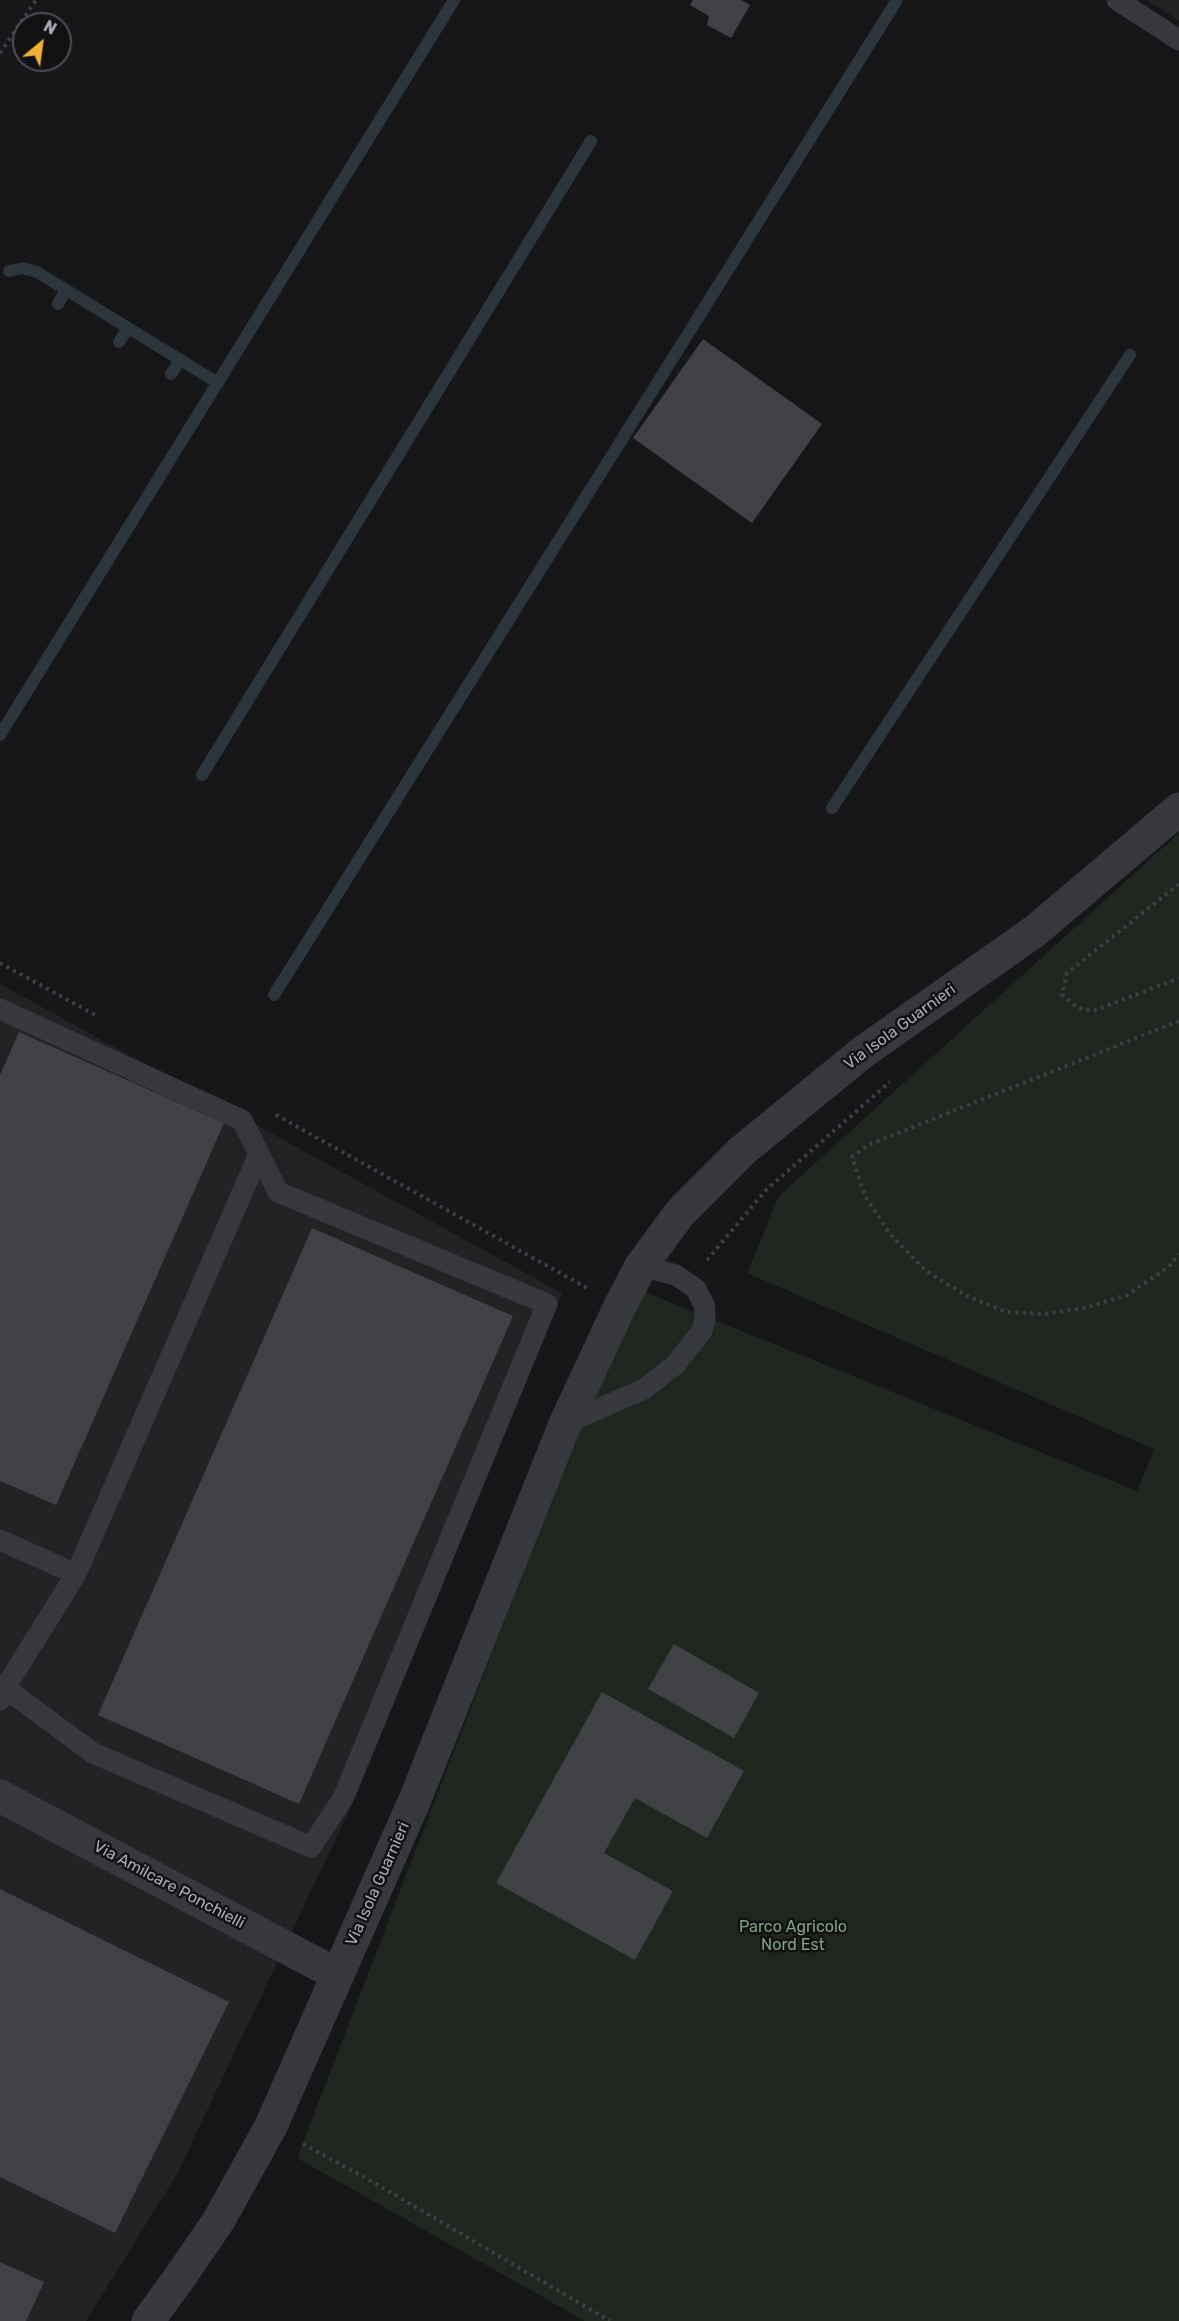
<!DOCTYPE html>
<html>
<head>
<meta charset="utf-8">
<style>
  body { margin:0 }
  #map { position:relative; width:1179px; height:2321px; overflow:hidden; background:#161618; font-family:Rubik,sans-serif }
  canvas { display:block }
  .north { position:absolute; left:12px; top:12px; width:60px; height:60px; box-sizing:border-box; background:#111113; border:2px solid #4d4f55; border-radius:50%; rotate:29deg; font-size:16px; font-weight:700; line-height:24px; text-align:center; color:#a8adb8 }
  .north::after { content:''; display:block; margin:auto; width:21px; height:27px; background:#f2b134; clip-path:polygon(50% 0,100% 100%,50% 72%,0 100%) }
</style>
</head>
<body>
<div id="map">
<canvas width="1179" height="2321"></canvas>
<div class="north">N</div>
</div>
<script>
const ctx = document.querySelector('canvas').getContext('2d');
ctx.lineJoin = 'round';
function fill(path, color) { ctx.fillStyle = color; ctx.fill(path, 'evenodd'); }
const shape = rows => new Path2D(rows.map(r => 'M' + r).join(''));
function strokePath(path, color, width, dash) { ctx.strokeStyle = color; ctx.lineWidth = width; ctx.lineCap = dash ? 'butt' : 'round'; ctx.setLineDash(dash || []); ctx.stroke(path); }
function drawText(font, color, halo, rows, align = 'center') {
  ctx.font = font + ' Rubik,sans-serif'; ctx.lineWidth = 5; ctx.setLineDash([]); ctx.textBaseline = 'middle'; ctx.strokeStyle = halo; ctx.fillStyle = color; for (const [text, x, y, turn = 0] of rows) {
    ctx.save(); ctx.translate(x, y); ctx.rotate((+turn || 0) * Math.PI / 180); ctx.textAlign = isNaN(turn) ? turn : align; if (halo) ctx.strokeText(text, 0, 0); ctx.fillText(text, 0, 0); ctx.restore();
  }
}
const built = shape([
  [1147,0,1179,0,1179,21],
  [0,984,562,1293,357,1794,177,2174,86,2321,0,2321]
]);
const green = shape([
  [1179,833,1179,2321,585,2321,297,2158,633,1287,1137,1491,1154,1449,747,1273,779,1196]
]);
const stream = shape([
  [9,271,23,268,37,272,218,383],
  [58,304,66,290],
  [119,342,128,328],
  [171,374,180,360],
  [0,735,454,0],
  [202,775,591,141],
  [832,808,1130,355],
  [274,995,897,0]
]);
const building = shape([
  [693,0,741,0,750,5,731,38,707,25,709,16,690,5],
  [703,339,822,424,752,523,633,438],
  [19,1032,224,1123,56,1505,0,1481,0,1075],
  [312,1228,513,1316,299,1804,98,1715],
  [674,1644,759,1693,734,1738,648,1689],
  [602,1692,744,1771,707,1838,635,1798,604,1853,673,1891,635,1960,496,1883],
  [0,1889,229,2002,115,2233,0,2177],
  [0,2262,44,2282,26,2321,0,2321]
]);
const path = shape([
  [0,53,36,0],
  [1179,884,1067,973,1062,995,1078,1008,1093,1011,1179,978],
  [0,963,99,1017],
  [1179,1021,868,1145,852,1157,865,1196,890,1234,926,1271,967,1296,1006,1312,1043,1314,1085,1308,1127,1295,1169,1267,1179,1254],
  [276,1115,587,1288],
  [707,1260,766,1190,890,1082],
  [303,2144,373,2182,610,2321]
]);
const service = shape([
  [1117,0,1179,40],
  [0,1009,242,1120,278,1192,547,1304,343,1798,311,1847,93,1753,5,1688],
  [565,1424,644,1389,675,1365,702,1331,705,1319,705,1307,696,1289,676,1275,641,1266],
  [0,1540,76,1574,5,1688,0,1700],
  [76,1574,259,1154]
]);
const minor = shape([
  [0,1796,338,1975],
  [148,2321,180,2277,219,2220,271,2126,414,1802,565,1424,620,1306,641,1266,680,1213,743,1150,863,1052,1035,931,1179,809]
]);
const streetNames = [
  ["Via Isola Guarnieri",900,1027,-36],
  ["Via Isola Guarnieri",378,1884,-66],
  ["Via Amilcare Ponchielli",169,1885,28]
];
const parkNames = [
  ["Parco Agricolo",793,1927],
  ["Nord Est",793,1945]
];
fill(built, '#222225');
fill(green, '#1e261f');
strokePath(stream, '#2c353c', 12);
fill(building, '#404145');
strokePath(path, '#3d3f44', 4, [3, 4.5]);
strokePath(service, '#37383d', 21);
strokePath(minor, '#37383d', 33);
drawText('16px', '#a8adb8', '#111113', streetNames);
drawText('16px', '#7fa381', '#111113', parkNames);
</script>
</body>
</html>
